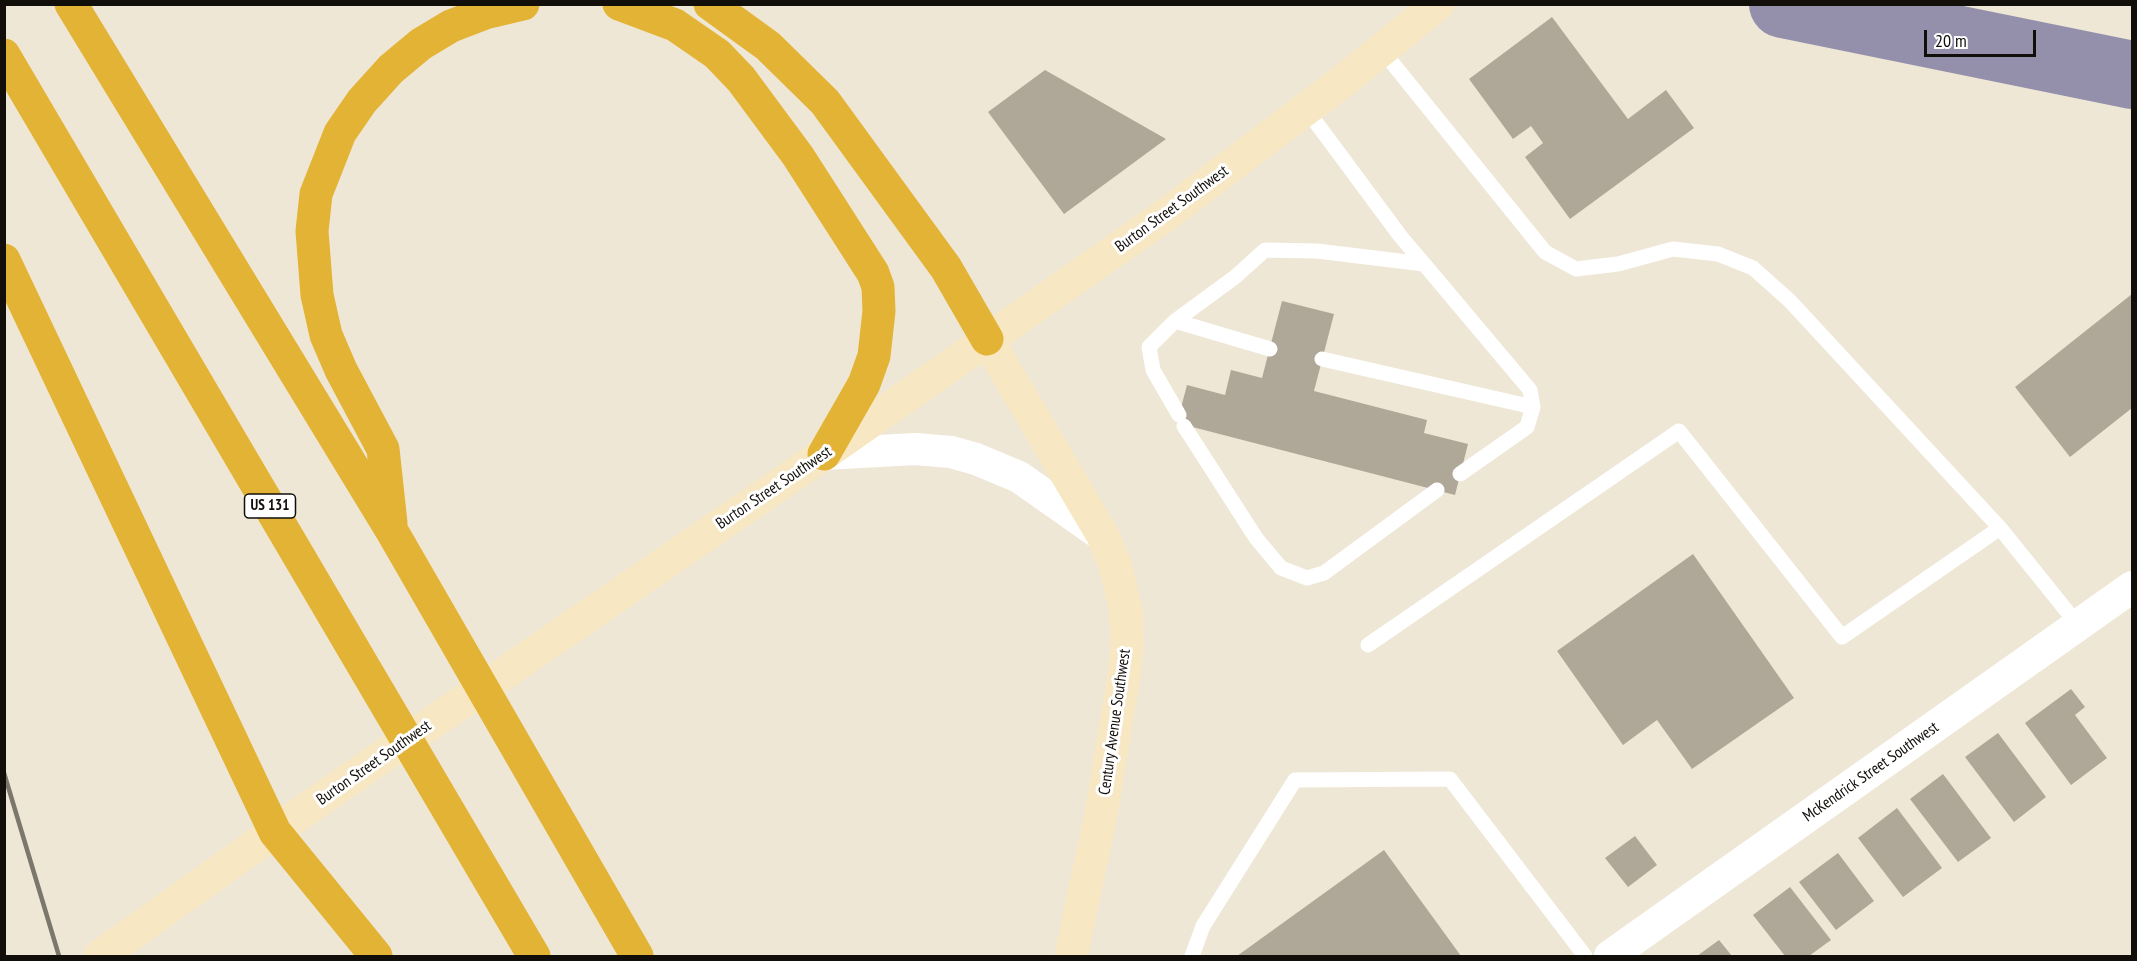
<!DOCTYPE html>
<html>
<head>
<meta charset="utf-8">
<style>
  body { margin:0 }
  #map { position:relative; width:2137px; height:961px; overflow:hidden; background:#efe7d6; font-family:"PT Sans Narrow",sans-serif }
  canvas { display:block }
  .frame { position:absolute; inset:0; border:6px solid #120f0a; pointer-events:none }
  .scale { position:absolute; left:1924px; top:30px; width:112px; height:27px; box-sizing:border-box; border:3px solid #120f0a; border-top:0; padding-left:8px; font-size:18px; line-height:21px; white-space:nowrap; color:#120f0a; -webkit-text-stroke:4px #fff; paint-order:stroke }
</style>
</head>
<body>
<div id="map">
<canvas width="2137" height="961"></canvas>
<div class="frame"></div>
<div class="scale">20 m</div>
</div>
<script>
const ctx = document.querySelector('canvas').getContext('2d');
ctx.lineJoin = 'round';
const shape = rows => new Path2D(rows.map(r => 'M' + r).join(''));
function strokePath(path, color, width, dash) { ctx.strokeStyle = color; ctx.lineWidth = width; ctx.lineCap = dash ? 'butt' : 'round'; ctx.setLineDash(dash || []); ctx.stroke(path); }
function fill(path, color) { ctx.fillStyle = color; ctx.fill(path, 'evenodd'); }
function drawText(font, color, halo, rows, align = 'center') {
  ctx.font = font + ' "PT Sans Narrow",sans-serif'; ctx.lineWidth = 6; ctx.setLineDash([]); ctx.textBaseline = 'middle'; ctx.strokeStyle = halo; ctx.fillStyle = color; for (const [text, x, y, turn = 0] of rows) {
    ctx.save(); ctx.translate(x, y); ctx.rotate((+turn || 0) * Math.PI / 180); ctx.textAlign = isNaN(turn) ? turn : align; if (halo) ctx.strokeText(text, 0, 0); ctx.fillText(text, 0, 0); ctx.restore();
  }
}
const river = shape([
  [1783,4,2132,75]
]);
const building = shape([
  [1552,17,1628,119,1666,90,1694,128,1570,219,1525,157,1543,143,1531,126,1513,139,1469,79],
  [1045,70,1166,139,1064,214,988,112],
  [2132,294,2132,408,2070,457,2015,387],
  [1282,301,1334,314,1314,391,1427,420,1424,433,1468,444,1455,495,1177,423,1187,385,1225,395,1231,370,1262,378],
  [1693,554,1794,698,1692,769,1657,720,1623,745,1557,651],
  [2071,689,2085,707,2075,715,2107,758,2071,785,2025,723],
  [1998,733,2046,797,2014,822,1965,757],
  [1943,774,1991,838,1958,862,1910,799],
  [1897,808,1942,868,1903,897,1858,838],
  [1635,836,1657,865,1628,887,1605,858],
  [1384,850,1461,956,1237,956],
  [1838,853,1874,901,1836,930,1799,882],
  [1790,887,1831,940,1809,956,1785,956,1753,915],
  [1719,940,1732,956,1697,956]
]);
const service = shape([
  [1381,49,1545,252,1576,269,1618,264,1673,249,1718,254,1753,268,1790,301,2000,528],
  [1306,109,1401,237,1424,264],
  [1175,321,1270,349],
  [1322,359,1533,407],
  [1179,415,1153,370,1149,347,1175,321,1235,277,1265,250,1317,251,1424,264,1530,390,1533,407,1527,427,1460,474],
  [1184,426,1256,538,1281,568,1307,578,1324,573,1437,490],
  [1368,645,1679,431,1842,637,2000,528,2078,625],
  [1192,956,1203,926,1295,780,1450,779,1585,956]
]);
const minor = shape([
  [824,454,915,449,951,452,976,459,1019,477,1103,536],
  [1610,956,2132,587]
]);
const secondary = shape([
  [987,339,1103,536,1115,564,1126,611,1127,646,1123,682,1101,814,1071,956],
  [100,956,331,792,824,454,1163,217,1347,78,1438,4]
]);
const motorway = shape([
  [71,4,393,533,637,956],
  [619,4,675,25,717,54,741,79,798,156,873,273,878,287,879,311,874,356,864,384,824,454],
  [710,4,768,46,825,102,946,268,987,339],
  [4,55,534,956],
  [4,260,275,832,376,956],
  [391,523,383,449,341,370,326,335,317,295,312,231,316,194,340,133,362,101,391,69,421,44,451,26,485,13,523,4]
]);
const rail = shape([
  [4,773,59,956]
]);
const shields = [
  [270,506,51]
];
const shieldNames = [
  ["US 131",270,506]
];
const streetNames = [
  ["Burton Street Southwest",1172,209,-36],
  ["Burton Street Southwest",774,488,-34],
  ["Century Avenue Southwest",1115,722,-82],
  ["Burton Street Southwest",374,763,-35],
  ["McKendrick Street Southwest",1871,772,-35]
];
strokePath(river, '#9490ac', 68);
fill(building, '#afa797');
strokePath(service, '#fff', 15);
strokePath(minor, '#fff', 32);
strokePath(secondary, '#f7e8c3', 33);
strokePath(motorway, '#e3b336', 33);
strokePath(rail, '#7c776c', 4.5);
for (const [x, y, w] of shields) { const box = new Path2D(); box.roundRect(x - w / 2, y - 12, w, 24, 4.5); ctx.fillStyle = '#fff'; ctx.fill(box); strokePath(box, '#120f0a', 1.5); }
drawText('bold 15px', '#120f0a', null, shieldNames);
drawText('16px', '#120f0a', '#fff', streetNames);
</script>
</body>
</html>
